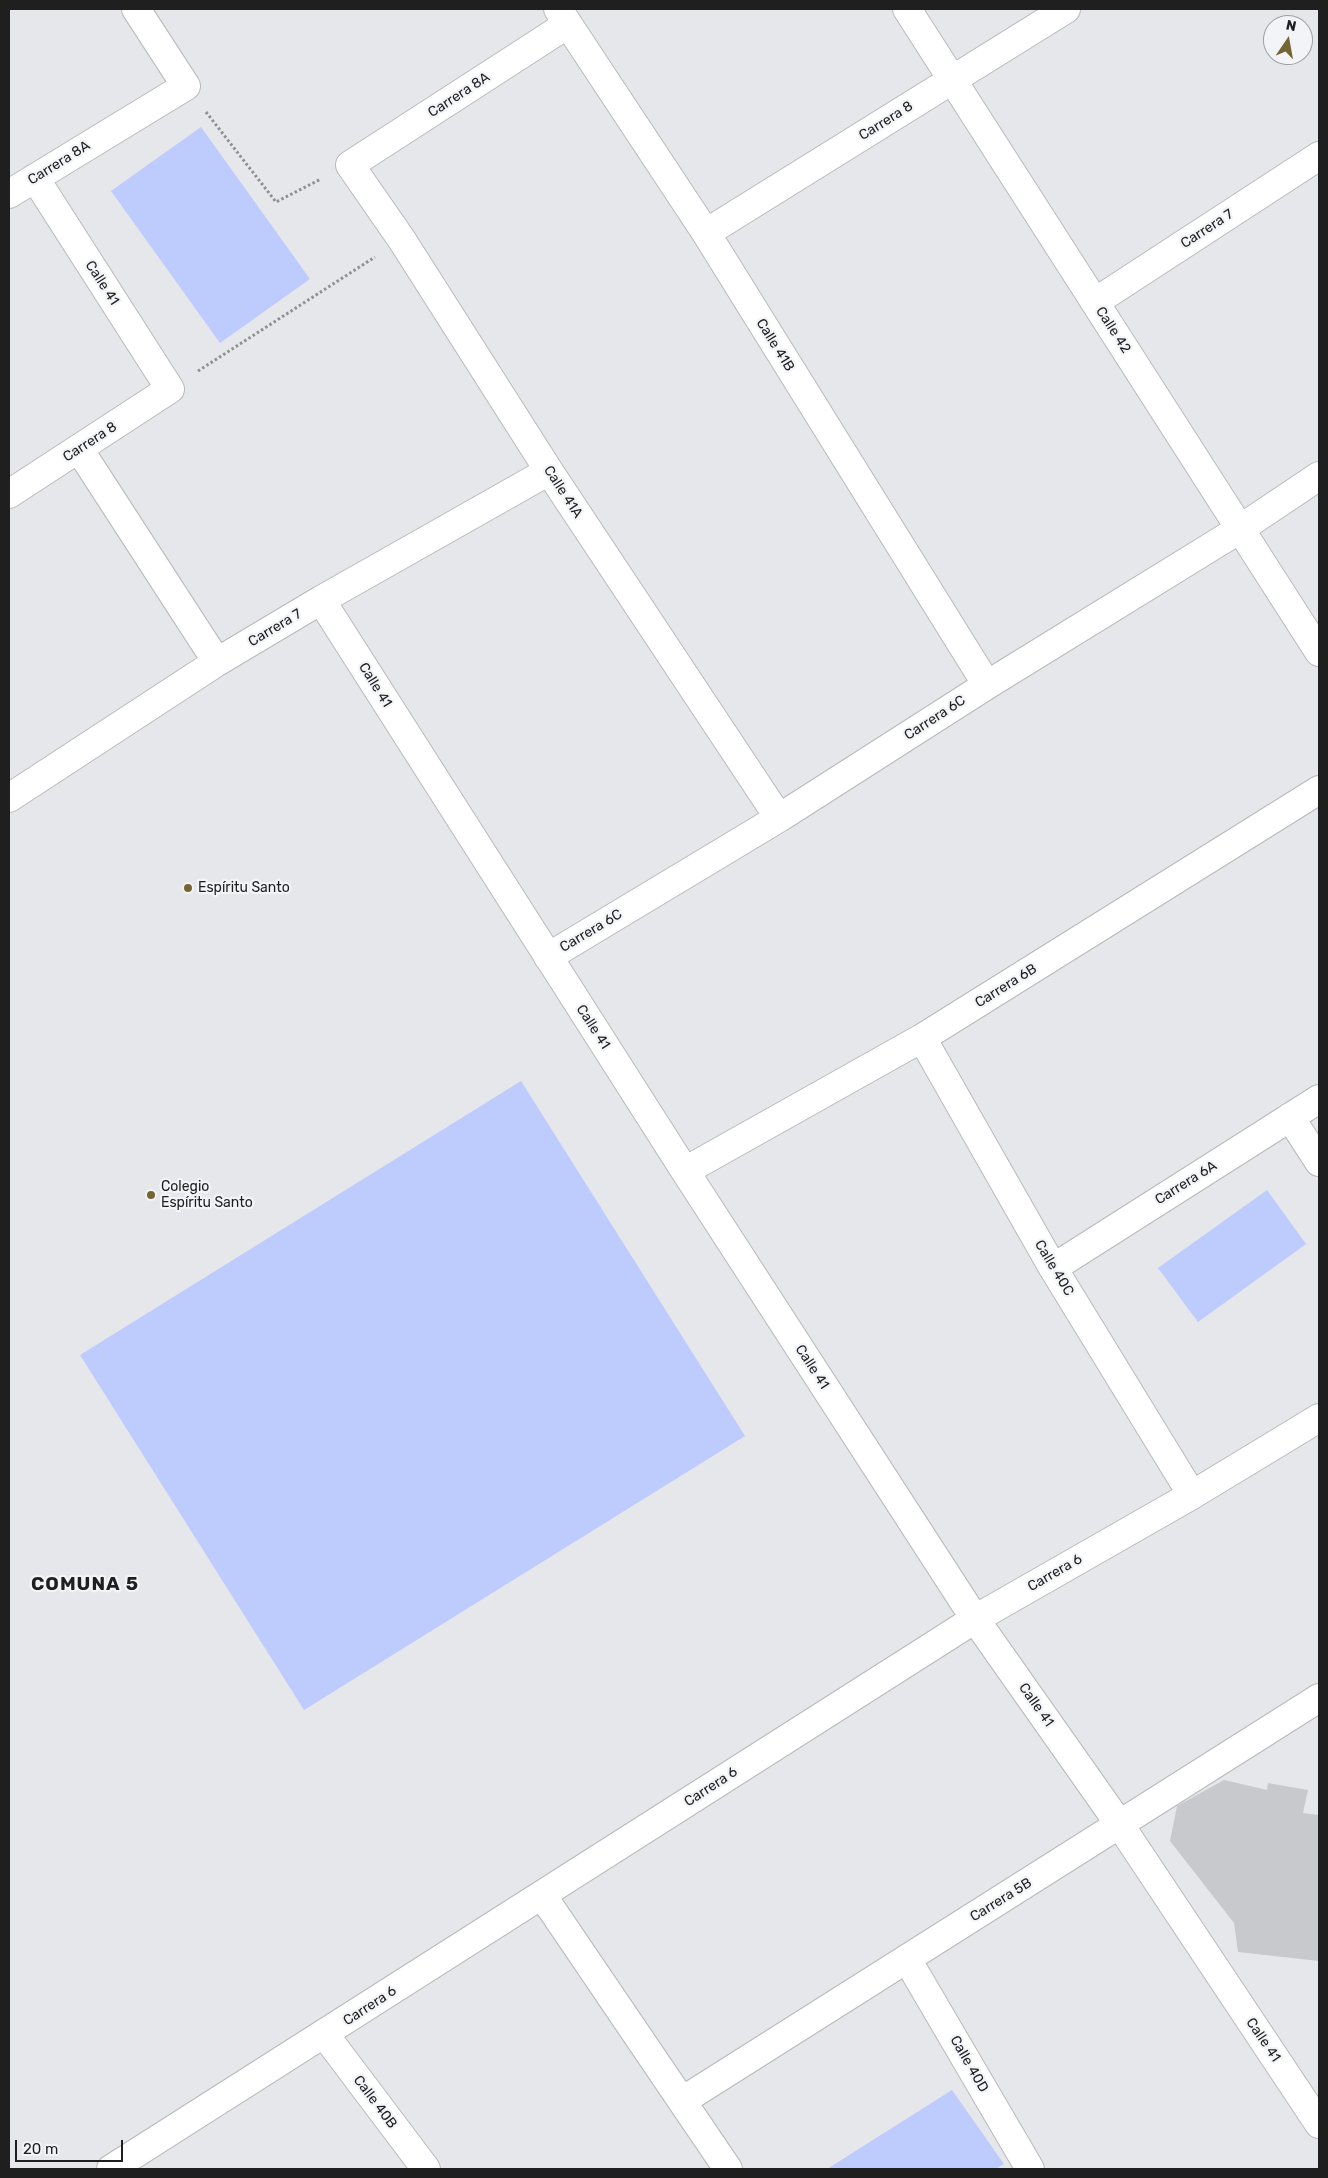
<!DOCTYPE html>
<html>
<head>
<meta charset="utf-8">
<style>
  body { margin:0 }
  #map { position:relative; width:1328px; height:2178px; overflow:hidden; background:#e6e7eb; font-family:Rubik,sans-serif }
  canvas { display:block }
  .frame { position:absolute; inset:0; border:10px solid #1f1f20; pointer-events:none }
  .north { position:absolute; left:1263px; top:15px; width:50px; height:50px; box-sizing:border-box; background:#f3f4f8; border:1px solid #9e9fa2; border-radius:50%; rotate:12deg; font-size:14px; font-weight:700; line-height:20px; text-align:center; color:#1f1f20 }
  .north::after { content:''; display:block; margin:auto; width:18px; height:22px; background:#746533; clip-path:polygon(50% 0,100% 100%,50% 72%,0 100%) }
  .scale { position:absolute; left:15px; top:2140px; width:108px; height:22px; box-sizing:border-box; border:2px solid #1f1f20; border-top:0; padding-left:6px; font-size:15px; line-height:18px; white-space:nowrap; color:#1f1f20; -webkit-text-stroke:4px #f3f4f8; paint-order:stroke }
</style>
</head>
<body>
<div id="map">
<canvas width="1328" height="2178"></canvas>
<div class="frame"></div>
<div class="north">N</div>
<div class="scale">20 m</div>
</div>
<script>
const ctx = document.querySelector('canvas').getContext('2d');
ctx.lineJoin = 'round';
function fill(path, color) { ctx.fillStyle = color; ctx.fill(path, 'evenodd'); }
const shape = rows => new Path2D(rows.map(r => 'M' + r).join(''));
function strokePath(path, color, width, dash) { ctx.strokeStyle = color; ctx.lineWidth = width; ctx.lineCap = dash ? 'butt' : 'round'; ctx.setLineDash(dash || []); ctx.stroke(path); }
function drawText(font, color, halo, rows, align = 'center') {
  ctx.font = font + ' Rubik,sans-serif'; ctx.lineWidth = 4.5; ctx.setLineDash([]); ctx.textBaseline = 'middle'; ctx.strokeStyle = halo; ctx.fillStyle = color; for (const [text, x, y, turn = 0] of rows) {
    ctx.save(); ctx.translate(x, y); ctx.rotate((+turn || 0) * Math.PI / 180); ctx.textAlign = isNaN(turn) ? turn : align; if (halo) ctx.strokeText(text, 0, 0); ctx.fillText(text, 0, 0); ctx.restore();
  }
}
const green = shape([
  [201,127,310,279,220,343,111,191],
  [521,1081,745,1436,304,1710,80,1355],
  [1267,1190,1306,1244,1198,1322,1158,1268],
  [952,2090,1004,2164,996,2169,827,2169]
]);
const building = shape([
  [1224,1780,1267,1790,1268,1783,1308,1790,1303,1813,1319,1815,1319,1961,1238,1952,1234,1923,1170,1841,1177,1806]
]);
const path = shape([
  [206,112,276,202,321,179],
  [198,371,375,257]
]);
const street = shape([
  [558,9,706,233,987,685],
  [568,24,350,165,402,240,549,471,779,818],
  [9,194,186,86,136,9],
  [706,233,1066,9],
  [1095,302,1319,156],
  [79,449,217,662],
  [9,494,170,389,35,178],
  [321,600,685,1171,975,1619,1120,1825,1319,2124],
  [9,798,217,662,321,600,549,471],
  [548,957,779,818,987,685,1240,529,1319,476],
  [922,1038,1053,1268,1192,1495],
  [1290,1117,1319,1162],
  [685,1171,922,1038,1319,790],
  [1053,1268,1319,1099],
  [542,1895,728,2169],
  [907,1959,1030,2169],
  [325,2035,426,2169],
  [682,2101,1319,1698],
  [111,2169,975,1619,1192,1495,1319,1418]
]);
const secondary = shape([
  [907,9,1319,652]
]);
const markers = [
  [188,888,5,"#746533"],
  [151,1195,5,"#746533"]
];
const streetNames = [
  ["Carrera 8A",459,95,-33],
  ["Carrera 8",886,121,-32],
  ["Carrera 8A",59,163,-32],
  ["Carrera 7",1207,229,-33],
  ["Calle 41",102,283,57],
  ["Calle 42",1113,330,57],
  ["Calle 41B",775,345,58],
  ["Carrera 8",90,442,-33],
  ["Calle 41A",563,492,57],
  ["Carrera 7",275,628,-31],
  ["Calle 41",375,685,58],
  ["Carrera 6C",935,718,-33],
  ["Carrera 6C",591,931,-31],
  ["Carrera 6B",1006,986,-32],
  ["Calle 41",593,1027,57],
  ["Carrera 6A",1186,1183,-32],
  ["Calle 40C",1054,1268,59],
  ["Calle 41",812,1367,57],
  ["Carrera 6",1055,1573,-30],
  ["Calle 41",1036,1705,55],
  ["Carrera 6",711,1787,-33],
  ["Carrera 5B",1001,1900,-32],
  ["Carrera 6",370,2006,-33],
  ["Calle 41",1263,2040,56],
  ["Calle 40D",969,2064,60],
  ["Calle 40B",375,2102,53]
];
const poiNames = [
  ["Espíritu Santo",198,888],
  ["Colegio",161,1187],
  ["Espíritu Santo",161,1203]
];
const districtNames = [
  ["COMUNA 5",85,1585]
];
fill(green, '#bdcbfd');
fill(building, '#c8c9cd');
strokePath(street, '#b8b9bc', 30);
strokePath(secondary, '#b8b9bc', 30);
strokePath(path, '#8f9092', 3, [2.5, 2.5]);
strokePath(street, '#fff', 28);
strokePath(secondary, '#fff', 28);
for (const [x, y, r, color] of markers) { const dot = new Path2D(); dot.arc(x, y, r, 0, 2 * Math.PI); ctx.fillStyle = color; ctx.fill(dot); strokePath(dot, '#f3f4f8', 2); }
drawText('14px', '#1f1f20', '#f3f4f8', streetNames);
drawText('14px', '#1f1f20', '#f3f4f8', poiNames, 'left');
ctx.letterSpacing = '1px';
drawText('bold 19px', '#1f1f20', '#f3f4f8', districtNames);
ctx.letterSpacing = '0px';
</script>
</body>
</html>
